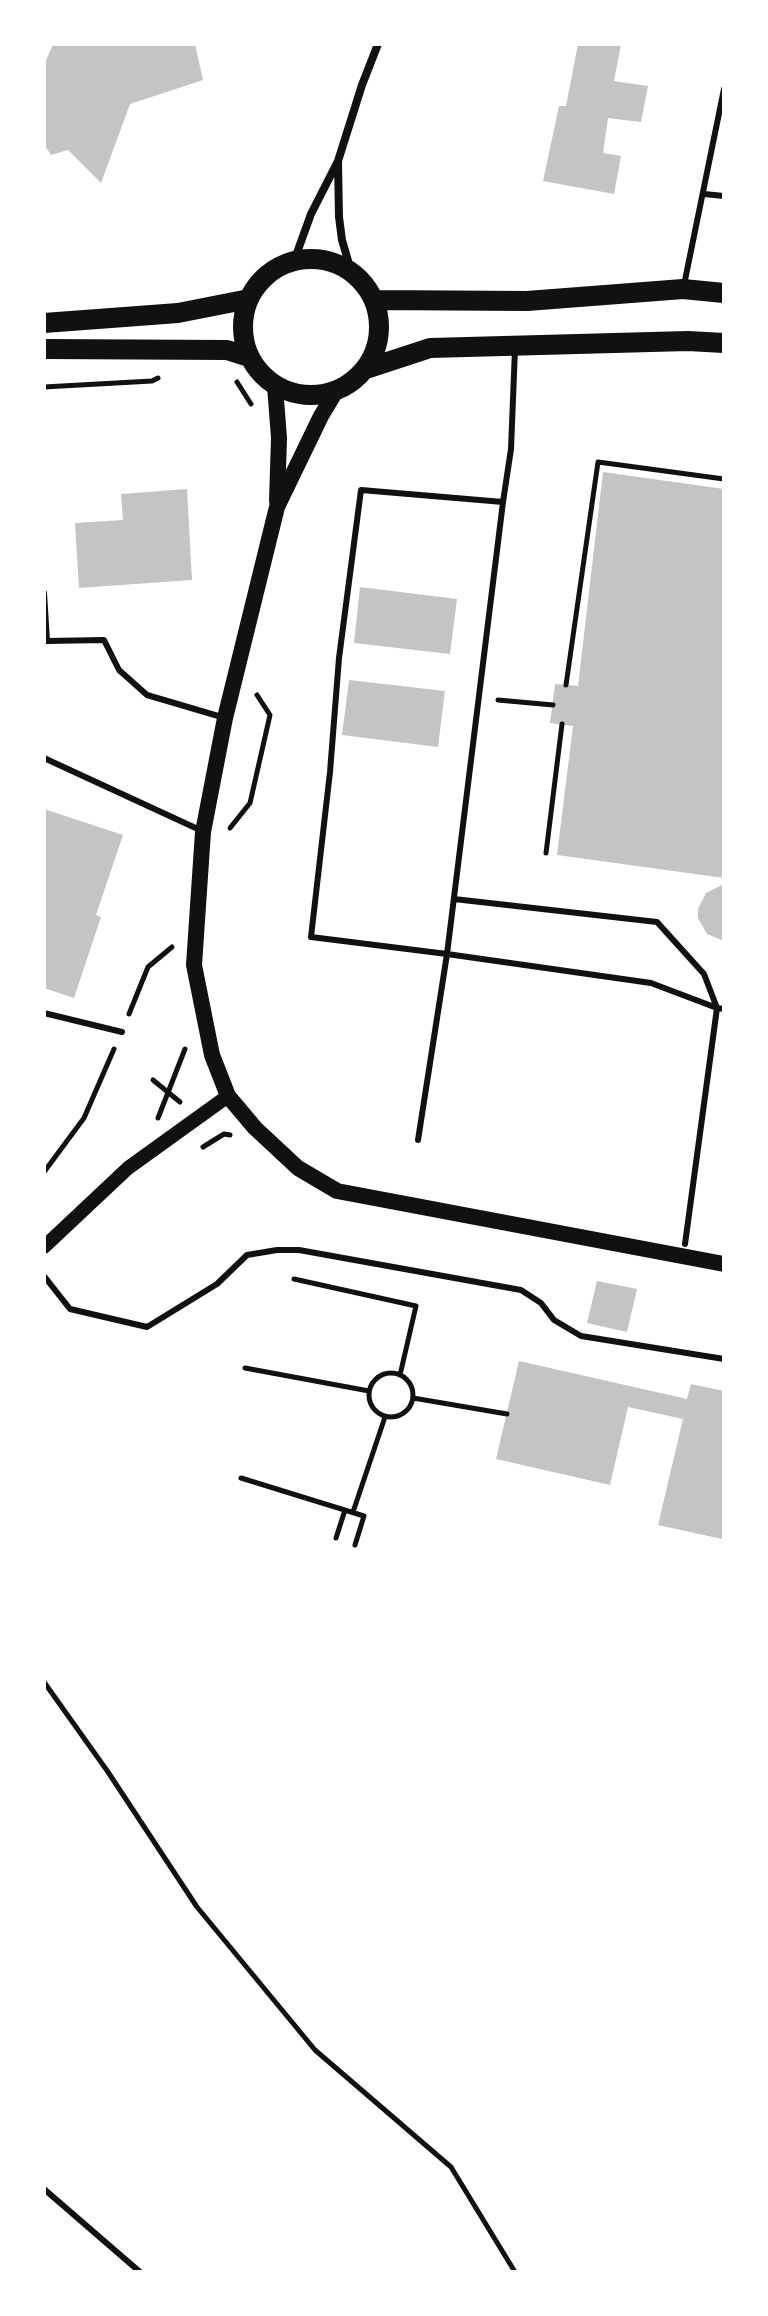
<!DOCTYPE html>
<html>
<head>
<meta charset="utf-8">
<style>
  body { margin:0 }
  #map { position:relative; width:768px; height:2316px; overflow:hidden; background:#fff; font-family:Overpass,sans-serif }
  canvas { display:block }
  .frame { position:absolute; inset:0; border:46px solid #fff; pointer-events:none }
</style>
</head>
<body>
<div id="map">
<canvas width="768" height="2316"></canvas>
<div class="frame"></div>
</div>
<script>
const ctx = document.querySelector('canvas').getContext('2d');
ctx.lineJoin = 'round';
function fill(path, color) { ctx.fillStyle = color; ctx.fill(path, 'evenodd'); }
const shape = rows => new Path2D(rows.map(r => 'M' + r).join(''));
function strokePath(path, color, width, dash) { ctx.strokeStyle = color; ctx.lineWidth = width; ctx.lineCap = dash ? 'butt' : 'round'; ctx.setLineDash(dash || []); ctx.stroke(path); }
const building = shape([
  [53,44,195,44,203,80,130,104,101,183,68,150,51,155,44,144,44,65],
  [578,44,621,44,614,81,648,86,641,122,608,118,603,153,621,156,614,194,543,181,559,106,566,106],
  [603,472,724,489,724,878,557,855,573,726,550,723,555,684,578,686],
  [187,489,192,580,79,588,75,523,123,520,121,494],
  [360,587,457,599,450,654,354,643],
  [349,680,445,691,438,747,342,735],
  [44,809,123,835,96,915,101,917,74,998,44,988],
  [724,884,724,941,707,934,698,918,698,909,706,893],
  [597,1281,637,1289,627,1332,587,1323],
  [519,1361,687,1399,691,1384,724,1391,722,1539,658,1525,683,1419,628,1407,610,1485,496,1459]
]);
const path = shape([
  [237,382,251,404],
  [44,387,152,381,158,378],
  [566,685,598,462,724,479],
  [498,700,553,705],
  [230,828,250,803,270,715,257,695],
  [546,853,562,724],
  [129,1014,148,967,172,947],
  [153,1080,180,1102],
  [158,1118,185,1049],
  [203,1147,224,1134,230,1135],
  [44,1172,84,1118,114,1049],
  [294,1279,416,1306,400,1375],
  [245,1368,369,1391],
  '369 1395a22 22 0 1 1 44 0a22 22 0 1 1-44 0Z',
  [413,1398,507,1414],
  [241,1478,364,1516,355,1545],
  [353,1512,385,1417],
  [336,1538,345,1510],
  [44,1682,108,1772,197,1907,315,2050,451,2167,515,2272]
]);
const service = shape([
  [704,194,724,196],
  [684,285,724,89],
  [503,502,447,954,651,983,717,1008,685,1244],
  [44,593,47,641,104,640,119,670,147,695,225,718],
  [44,758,200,830],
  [454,899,657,922,704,974,717,1008,724,1009],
  [44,1013,122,1032],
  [418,1140,447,954,311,937,330,772,339,658,361,490,503,502,511,449,515,349],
  [44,1276,70,1309,147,1327,217,1284,247,1255,277,1250,299,1250,521,1290,541,1303,554,1320,581,1336,724,1359],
  [44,2189,140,2272]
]);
const minor = shape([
  [338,162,339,217,342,240,351,271],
  [294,261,311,214,338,161,362,85,378,44]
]);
const tertiary = shape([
  [44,1247,128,1168,228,1096]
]);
const secondary = shape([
  [275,386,279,438,277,501],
  [336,391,321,416,277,507,225,718,203,832,194,965,212,1055,228,1096,255,1128,298,1168,337,1191,724,1264]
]);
const primary = shape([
  '243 327a68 68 0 1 1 136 0a68 68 0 1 1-136 0Z',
  [374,300,527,301,683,289,724,293],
  [44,323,178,313,249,299],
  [44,349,227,350,249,357],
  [366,369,430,348,688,341,724,343]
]);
fill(building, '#c4c4c4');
strokePath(path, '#111', 5);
strokePath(service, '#111', 6);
strokePath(minor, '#111', 8);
strokePath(tertiary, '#111', 14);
strokePath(secondary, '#111', 16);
strokePath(primary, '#111', 20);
</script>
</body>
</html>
